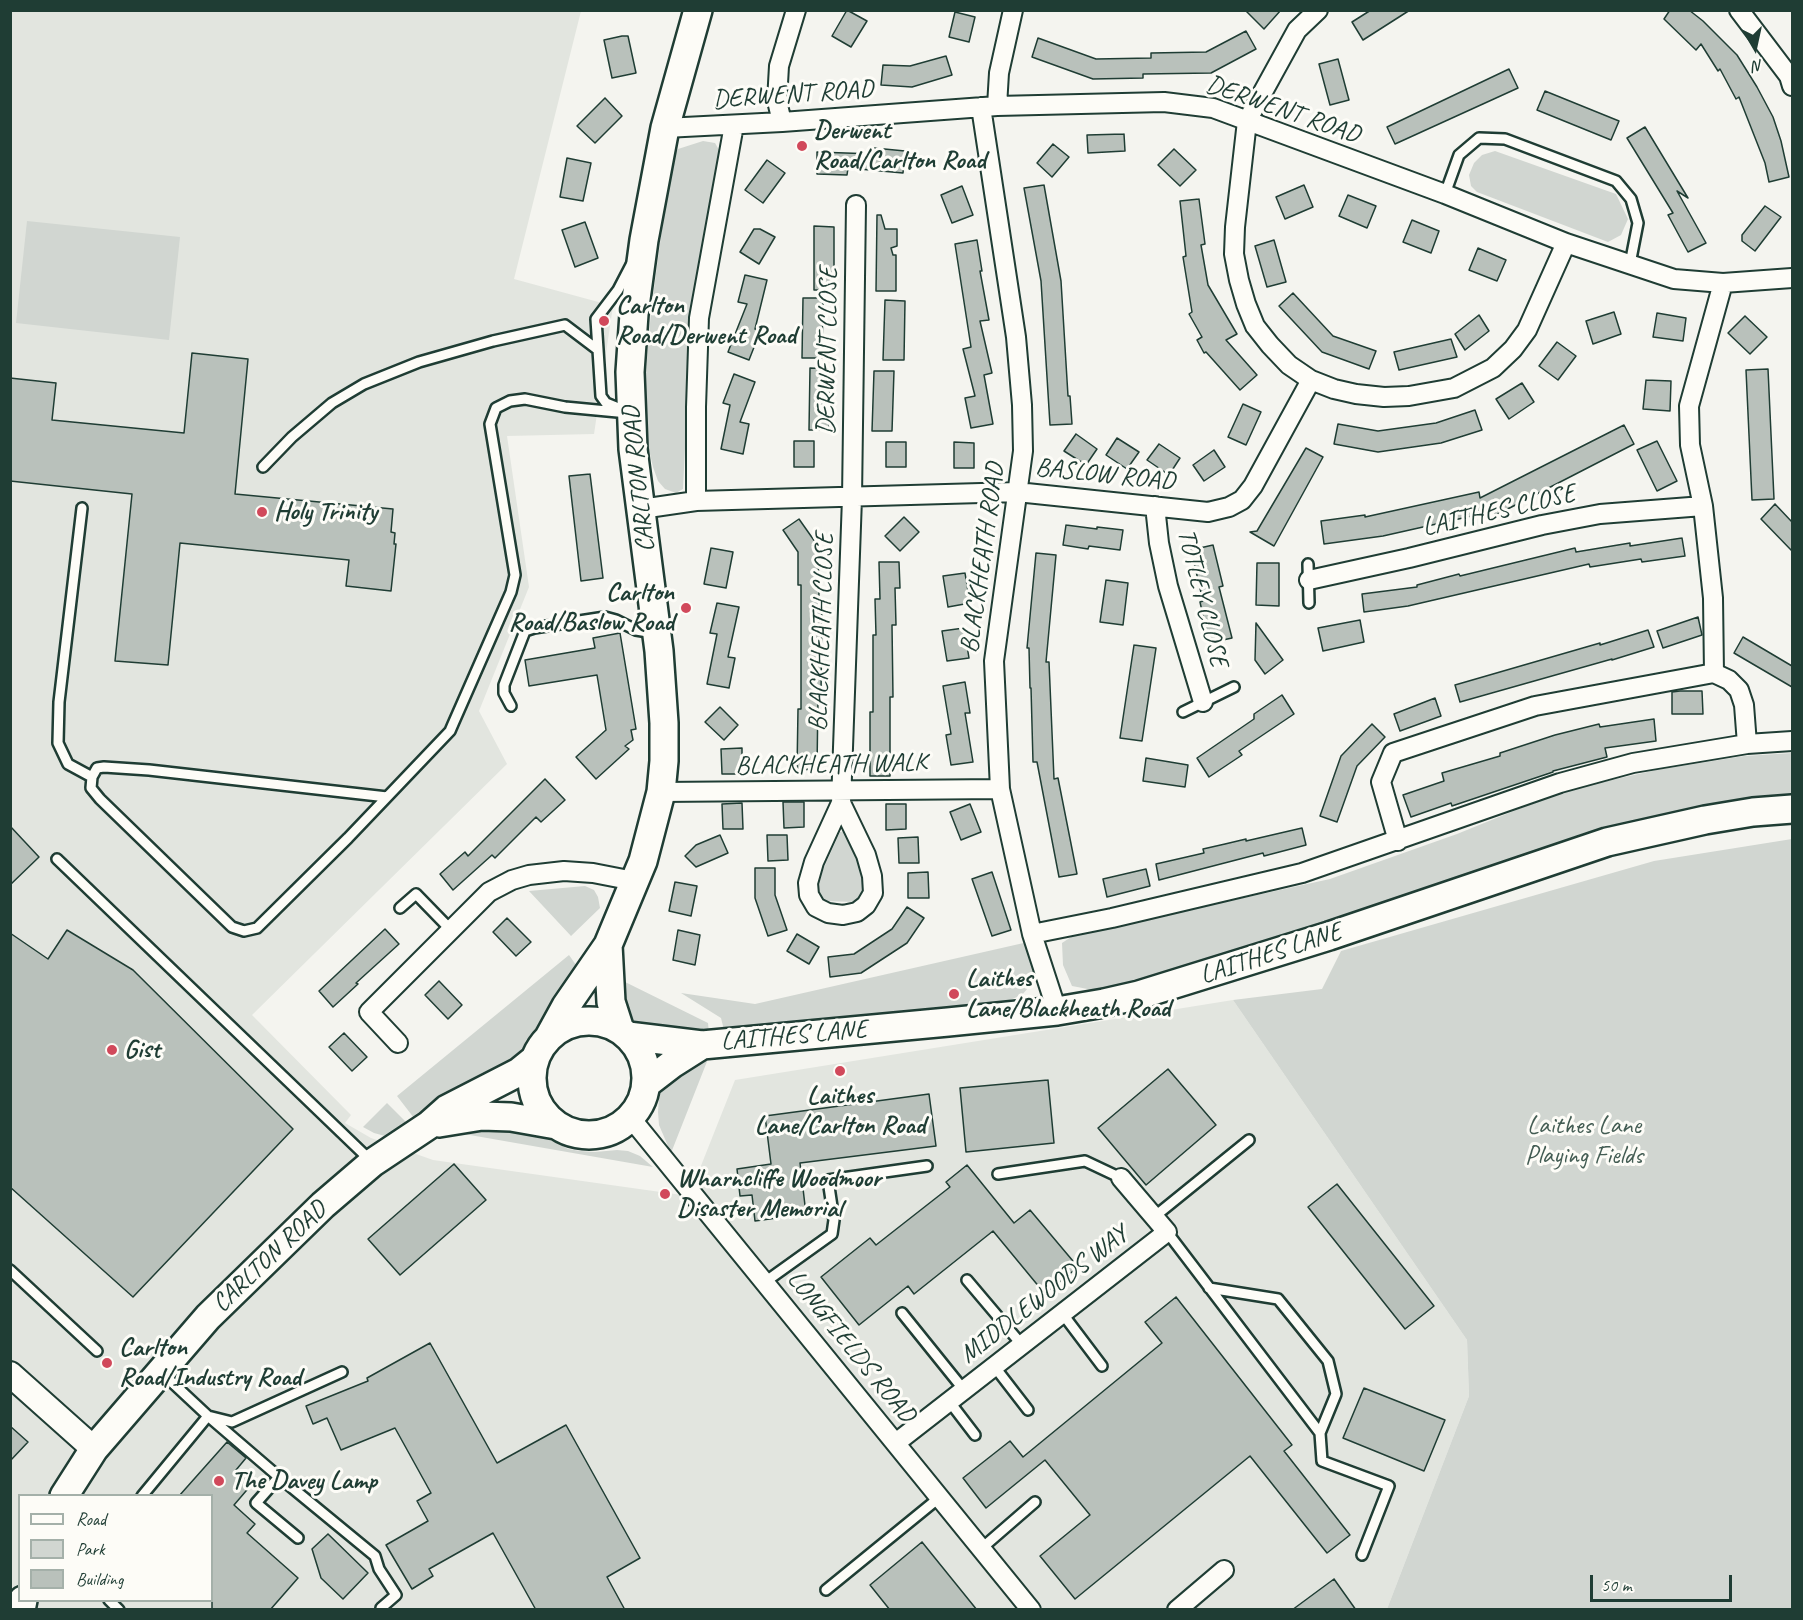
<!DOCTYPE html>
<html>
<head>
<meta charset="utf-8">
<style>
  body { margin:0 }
  #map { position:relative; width:1803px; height:1620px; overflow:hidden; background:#f4f4ef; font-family:Caveat,sans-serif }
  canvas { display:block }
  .frame { position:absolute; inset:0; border:12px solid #1f3d34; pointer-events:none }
  .legend { position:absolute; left:18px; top:1494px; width:195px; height:108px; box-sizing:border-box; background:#fdfcf7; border:2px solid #a4b0a9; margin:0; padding:8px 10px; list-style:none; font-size:18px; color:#1f3d34 }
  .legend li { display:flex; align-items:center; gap:12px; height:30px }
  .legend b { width:30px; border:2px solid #a4b0a9 }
  .north { position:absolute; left:1725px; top:18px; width:60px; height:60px; -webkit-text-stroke:4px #fdfcf7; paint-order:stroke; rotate:171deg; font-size:16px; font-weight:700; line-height:24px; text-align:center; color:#1f3d34 }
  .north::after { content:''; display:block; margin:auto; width:21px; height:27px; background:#1f3d34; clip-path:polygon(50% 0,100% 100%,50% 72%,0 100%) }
  .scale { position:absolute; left:1590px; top:1575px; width:142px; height:27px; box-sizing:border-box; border:3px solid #1f3d34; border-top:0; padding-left:8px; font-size:18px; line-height:21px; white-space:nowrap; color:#1f3d34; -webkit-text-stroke:4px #fdfcf7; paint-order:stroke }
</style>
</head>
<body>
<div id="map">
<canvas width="1803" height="1620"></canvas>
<div class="frame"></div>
<ul class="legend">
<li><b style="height:8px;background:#fdfcf7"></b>Road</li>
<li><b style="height:16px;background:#d1d6d1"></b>Park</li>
<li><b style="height:16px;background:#b9c1bb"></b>Building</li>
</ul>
<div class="north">N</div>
<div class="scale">50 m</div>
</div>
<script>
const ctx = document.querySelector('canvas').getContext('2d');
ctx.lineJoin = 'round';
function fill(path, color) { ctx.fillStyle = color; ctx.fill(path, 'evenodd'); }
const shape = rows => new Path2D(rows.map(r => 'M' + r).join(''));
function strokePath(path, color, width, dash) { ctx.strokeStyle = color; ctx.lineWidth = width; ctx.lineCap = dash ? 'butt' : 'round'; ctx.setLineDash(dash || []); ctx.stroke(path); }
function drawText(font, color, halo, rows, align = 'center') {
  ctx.font = font + ' Caveat,sans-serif'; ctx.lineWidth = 6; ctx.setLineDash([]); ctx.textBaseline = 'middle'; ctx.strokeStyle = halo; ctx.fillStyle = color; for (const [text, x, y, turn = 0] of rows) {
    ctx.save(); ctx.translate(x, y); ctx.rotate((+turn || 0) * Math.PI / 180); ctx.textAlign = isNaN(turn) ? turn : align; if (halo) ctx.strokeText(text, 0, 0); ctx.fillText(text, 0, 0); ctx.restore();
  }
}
const built = shape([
  [11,11,581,11,514,279,613,306,594,434,507,436,529,587,479,711,507,764,252,1015,351,1115,345,1123,371,1138,433,1160,689,1196,735,1080,1233,1000,1467,1340,1469,1396,1387,1609,11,1610],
  [20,1496,212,1496,212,1600,20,1600]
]);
const green = shape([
  [703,141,715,143,719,150,719,166,691,327,683,489,676,493,665,489,658,481,653,467,642,420,651,311,671,161,678,149],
  [1495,151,1616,194,1628,219,1621,235,1608,242,1477,192,1471,186,1469,175,1474,163,1482,155],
  [27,221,180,237,169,340,16,323],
  [1792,753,1792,797,1706,806,1584,833,1431,889,1232,954,1098,991,1072,986,1063,965,1062,943,1074,935,1330,879,1457,834,1563,791,1656,770,1744,756],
  [846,831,866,887,861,898,854,902,824,901,817,897,815,887,840,832],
  [1792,839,1792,1609,1387,1609,1469,1396,1467,1340,1233,1000,1322,989,1341,951,1654,861],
  [585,886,594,890,598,897,600,908,571,936,529,891],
  [1028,942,1034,969,1033,982,1022,995,1005,1002,724,1030,721,1018,681,993,755,1004],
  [569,955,581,972,548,1018,526,1040,516,1065,414,1118,397,1096],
  [617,978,708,1023,709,1033,649,1031,635,1023,626,1012],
  [708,1059,671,1153,659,1125,658,1112,659,1098,664,1085,684,1066],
  [387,1103,408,1124,393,1134,385,1136,374,1133,363,1127],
  [472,1124,539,1133,568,1149,580,1151,595,1152,617,1150,628,1151,640,1156,653,1167,447,1131]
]);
const building = shape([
  [847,10,867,21,851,47,832,36,847,10],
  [1245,10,1281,10,1264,29,1245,10],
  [1371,10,1410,10,1363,40,1352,22,1371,10],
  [1670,10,1689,10,1703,21,1737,55,1757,87,1773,117,1781,141,1789,177,1769,182,1765,163,1739,97,1736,99,1720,69,1718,71,1701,44,1696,50,1664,19,1670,10],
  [955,12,975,17,969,42,949,37,955,12],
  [1246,31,1256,49,1211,73,1143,74,1143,78,1093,79,1032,57,1038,38,1096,59,1151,58,1151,53,1206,52,1246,31],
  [622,36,628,36,636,73,612,78,604,40,622,36],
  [946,56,952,75,912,87,881,85,883,65,910,66,946,56],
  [1338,59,1349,100,1330,105,1319,64,1338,59],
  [1509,69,1518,88,1395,144,1387,127,1509,69],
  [1545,91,1619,121,1611,140,1537,110,1545,91],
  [605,98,622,116,595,143,577,126,605,98],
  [1645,127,1688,198,1677,191,1706,243,1688,252,1668,215,1673,213,1627,138,1645,127],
  [1124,134,1125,151,1088,153,1087,135,1124,134],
  [1053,144,1069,157,1052,177,1037,163,1053,144],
  [874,148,905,151,903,173,848,168,847,175,817,174,817,152,874,154,874,148],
  [1174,149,1196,170,1180,186,1158,165,1174,149],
  [567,158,591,163,583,201,560,197,567,158],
  [767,160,785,173,763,203,745,190,767,160],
  [1044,185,1061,281,1068,396,1070,396,1072,424,1050,425,1041,281,1024,188,1044,185],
  [1304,185,1313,207,1285,219,1276,197,1304,185],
  [962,186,973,215,952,223,941,195,962,186],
  [1348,195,1376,206,1367,228,1339,216,1348,195],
  [1199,199,1205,244,1201,245,1208,285,1237,334,1226,340,1257,375,1240,390,1206,352,1204,353,1197,340,1202,337,1189,314,1192,312,1183,257,1186,256,1180,201,1199,199],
  [1765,206,1781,217,1755,251,1742,241,1742,235,1765,206],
  [877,215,881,215,885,229,897,229,897,246,891,248,893,255,896,255,896,291,876,291,877,215],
  [1412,220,1439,231,1431,253,1403,242,1412,220],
  [585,222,598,258,575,267,562,230,585,222],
  [814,226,834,227,834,290,814,290,814,226],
  [754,229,760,229,775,237,759,264,740,252,754,229],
  [977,240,982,271,980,271,989,320,980,321,992,373,984,375,993,424,971,428,965,398,975,396,963,349,971,347,955,244,977,240],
  [1274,240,1286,282,1267,287,1255,246,1274,240],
  [1478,248,1506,260,1497,281,1469,270,1478,248],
  [745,275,767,280,755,329,760,332,749,360,728,352,747,304,738,302,745,275],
  [1293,293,1333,336,1376,351,1369,369,1322,352,1279,306,1293,293],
  [803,298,823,298,822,358,802,358,803,298],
  [885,300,905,301,904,360,883,360,885,300],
  [1614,312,1621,334,1593,344,1586,321,1614,312],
  [1657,313,1686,318,1683,341,1653,337,1657,313],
  [1479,315,1489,331,1465,350,1455,334,1479,315],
  [1745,316,1767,337,1750,354,1728,333,1745,316],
  [1451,339,1457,357,1399,370,1394,352,1451,339],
  [1557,342,1576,356,1558,380,1539,366,1557,342],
  [192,353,248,359,235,494,393,509,391,532,395,533,394,544,396,544,391,591,346,586,349,560,180,543,168,665,115,661,132,494,10,481,10,378,56,383,52,420,184,433,192,353],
  [810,368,830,369,829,430,809,430,810,368],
  [1768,369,1774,499,1752,500,1746,370,1768,369],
  [874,371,894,371,892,431,872,431,874,371],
  [734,374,755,382,740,422,749,424,743,454,721,449,730,405,723,403,734,374],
  [1646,380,1671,381,1670,411,1643,409,1646,380],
  [1522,383,1534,402,1509,419,1496,399,1522,383],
  [1243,404,1261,412,1246,445,1228,437,1243,404],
  [1475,410,1482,430,1441,443,1378,452,1334,444,1338,424,1378,431,1436,423,1475,410],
  [1624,425,1634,444,1496,515,1494,511,1383,536,1324,544,1321,521,1365,515,1365,517,1479,492,1480,498,1624,425],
  [1076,434,1097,449,1086,465,1064,451,1076,434],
  [1117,438,1139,452,1127,469,1106,455,1117,438],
  [794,441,814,441,814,467,794,467,794,441],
  [1657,441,1677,481,1657,491,1637,450,1657,441],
  [886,442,906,442,906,467,886,467,886,442],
  [954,442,974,443,974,468,954,468,954,442],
  [1159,444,1180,458,1169,475,1147,460,1159,444],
  [1306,448,1323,457,1274,546,1250,532,1257,531,1306,448],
  [1214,450,1225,467,1204,481,1193,465,1214,450],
  [590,474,603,578,581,581,569,476,590,474],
  [1775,504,1792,522,1792,551,1761,519,1775,504],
  [904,517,919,532,900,551,885,536,904,517],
  [799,519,818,546,819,598,822,598,821,697,818,697,817,769,797,770,798,709,801,709,801,585,798,585,798,552,783,530,799,519],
  [1066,525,1097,529,1097,527,1123,530,1120,550,1089,546,1088,549,1063,545,1066,525],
  [1682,538,1685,556,1642,562,1641,559,1590,567,1589,564,1408,606,1364,612,1362,594,1417,587,1417,585,1459,574,1460,576,1575,548,1576,552,1630,543,1630,546,1682,538],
  [1213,545,1223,586,1219,587,1232,638,1209,643,1200,602,1203,601,1191,550,1213,545],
  [711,548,733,552,726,588,704,584,711,548],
  [1036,553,1056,555,1046,662,1049,662,1054,779,1058,778,1077,874,1059,877,1037,762,1033,762,1031,688,1030,688,1029,648,1027,648,1036,553],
  [879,562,899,562,900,588,895,588,896,625,892,625,893,697,890,697,890,776,870,776,870,712,873,712,873,635,876,635,875,599,880,599,879,562],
  [1257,563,1279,563,1279,606,1256,605,1257,563],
  [965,573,970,603,948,607,943,576,965,573],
  [1106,580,1128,583,1123,625,1100,622,1106,580],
  [717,603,739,607,728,657,735,658,729,688,707,684,717,634,710,633,717,603],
  [1698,617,1702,635,1663,648,1657,631,1698,617],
  [1360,620,1364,642,1323,651,1318,628,1360,620],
  [1256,623,1283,660,1265,674,1255,660,1256,623],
  [964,628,969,658,947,661,942,631,964,628],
  [1648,630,1654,647,1612,660,1612,659,1460,702,1455,685,1600,643,1600,645,1648,630],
  [620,633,636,729,631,730,633,740,625,746,629,749,596,779,576,757,606,730,597,675,529,686,525,660,595,648,593,638,620,633],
  [1743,637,1792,666,1792,687,1734,653,1743,637],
  [1134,645,1156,648,1142,741,1120,738,1134,645],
  [965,682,970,713,965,713,973,762,951,765,946,735,951,734,943,686,965,682],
  [1680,691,1702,691,1703,714,1672,714,1672,692,1680,691],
  [1282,695,1294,714,1239,751,1242,755,1209,777,1197,758,1254,719,1254,714,1282,695],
  [1435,698,1441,716,1400,731,1394,714,1435,698],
  [720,707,738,725,724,740,705,722,720,707],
  [1654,719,1656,741,1605,748,1607,757,1553,771,1553,772,1452,806,1451,803,1411,817,1403,795,1444,781,1442,773,1500,756,1500,753,1555,735,1599,724,1600,727,1654,719],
  [1372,724,1385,737,1357,766,1337,822,1320,816,1341,756,1372,724],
  [742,748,742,774,722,774,721,749,742,748],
  [1146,758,1188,765,1185,787,1143,781,1146,758],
  [545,779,565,800,541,822,536,817,495,858,492,855,453,890,440,874,465,852,468,856,545,779],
  [783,802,804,802,804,827,784,828,783,802],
  [742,803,743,829,723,829,722,804,742,803],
  [886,804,906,804,906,829,886,830,886,804],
  [970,804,981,832,961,840,950,812,970,804],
  [10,826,39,857,10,885,10,826],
  [1302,828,1306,845,1264,856,1263,853,1159,880,1156,864,1204,853,1203,849,1225,844,1246,839,1246,841,1302,828],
  [720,835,728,853,696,867,685,856,696,845,720,835],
  [767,835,787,835,788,860,768,861,767,835],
  [918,837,919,863,899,863,898,838,918,837],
  [755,868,775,868,775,895,787,930,768,936,755,898,755,868],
  [1146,869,1150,886,1107,897,1103,879,1146,869],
  [928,872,929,898,908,898,908,873,928,872],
  [992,872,1011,930,992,936,972,879,992,872],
  [675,882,697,886,691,916,669,911,675,882],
  [907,907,924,918,907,943,861,973,830,977,828,957,854,954,892,929,907,907],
  [507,918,531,942,516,956,493,932,507,918],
  [385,929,399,944,356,983,358,984,333,1007,319,991,385,929],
  [67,930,133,970,293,1129,133,1297,10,1187,10,933,48,959,67,930],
  [678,930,700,935,695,965,673,960,678,930],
  [797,934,819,947,809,964,787,951,797,934],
  [439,981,462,1005,448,1019,425,995,439,981],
  [344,1033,367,1057,352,1071,329,1047,344,1033],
  [1168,1069,1216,1125,1146,1185,1098,1128,1168,1069],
  [1048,1080,1054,1143,966,1152,960,1088,1048,1080],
  [929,1094,936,1146,800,1163,806,1214,755,1221,752,1195,740,1196,737,1169,771,1164,765,1116,929,1094],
  [454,1164,486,1200,400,1275,368,1239,454,1164],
  [967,1165,1014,1223,1030,1210,1078,1267,1045,1294,993,1231,914,1294,908,1286,859,1325,821,1277,870,1238,876,1245,950,1187,946,1182,967,1165],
  [1337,1184,1434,1306,1405,1329,1308,1207,1337,1184],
  [1176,1297,1292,1445,1284,1451,1350,1535,1327,1553,1250,1456,1075,1599,1040,1556,1090,1515,1045,1460,986,1508,963,1478,1010,1441,1023,1457,1162,1343,1145,1322,1176,1297],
  [430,1343,497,1463,566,1425,640,1558,607,1577,625,1610,536,1610,493,1533,429,1569,433,1576,412,1589,386,1545,428,1521,417,1501,431,1493,395,1428,341,1450,327,1418,313,1424,306,1406,368,1381,367,1378,430,1343],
  [1364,1388,1445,1420,1424,1471,1343,1438,1364,1388],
  [10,1426,28,1442,10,1461,10,1426],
  [227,1442,246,1458,236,1470,252,1484,234,1505,255,1524,247,1533,298,1578,270,1610,212,1610,212,1496,179,1496,227,1442],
  [328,1534,368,1573,343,1599,321,1578,312,1549,328,1534],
  [922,1542,977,1610,890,1610,870,1585,922,1542],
  [1334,1579,1356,1610,1292,1610,1334,1579]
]);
const service = shape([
  [1445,194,1459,155,1479,138,1505,139,1616,181,1631,199,1638,223,1630,264],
  [623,410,606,403,601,396,596,319,618,290,631,265],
  [263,467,292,437,332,403,364,384,419,362,493,341,565,325,598,350],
  [82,508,59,702,58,743,68,764,92,777],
  [1308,564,1309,603],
  [511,706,504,693,504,685,525,631,534,628,605,617,616,620,636,630,654,633],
  [1183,712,1234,687],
  [387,797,149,770,104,767,97,768,92,777,91,788,100,799,232,927,244,931,257,928,348,838,450,731,453,724,511,592,515,575,490,424,496,408,510,401,525,399,565,407,628,413],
  [57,859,371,1161],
  [400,908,416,894,451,930],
  [998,1174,1085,1161,1121,1178],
  [1154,1217,1249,1140],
  [1167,1232,1320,1433,1322,1461,1389,1486,1362,1555],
  [10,1270,97,1351],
  [967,1280,1022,1345],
  [765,1282,832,1234,834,1220,828,1180,927,1166],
  [1209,1288,1278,1299,1328,1361,1336,1394,1320,1433],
  [902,1313,964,1390],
  [1062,1313,1102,1366],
  [994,1366,1028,1410],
  [162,1373,208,1416,279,1477,256,1503,298,1538],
  [949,1401,975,1435],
  [279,1477,375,1556,379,1569,396,1595,381,1608],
  [142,1496,208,1416,232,1422,342,1372],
  [982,1548,1035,1502],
  [826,1590,940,1497],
  [109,1600,119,1610]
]);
const minor = shape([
  [1318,10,1297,30,1247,121,1235,227,1234,254,1239,280,1246,304,1255,326,1270,345,1289,365,1311,380,1334,389,1356,394,1384,397,1409,396,1454,388,1493,368,1513,349,1527,330,1566,243],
  [1739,10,1789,76,1792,86],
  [997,106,999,73,1013,10],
  [981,107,1016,337,1022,405,1023,451,994,661,1000,789,1032,934,1057,1011],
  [782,122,777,101,779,66,796,10],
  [665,128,782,122,997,106,1164,102,1213,108,1445,194,1566,243,1674,279,1723,283,1792,278],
  [696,501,696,407,699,318,734,125],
  [1155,506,1159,543,1168,586,1203,702],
  [641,509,696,501,1017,492,1208,512,1229,507,1242,500,1253,486,1311,380],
  [1309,580,1409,558,1542,525,1600,514,1703,506],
  [1714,673,1713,598,1703,506,1690,445,1689,406,1723,283],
  [661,792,1000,789],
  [841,803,866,855,872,876,873,893,866,905,857,912,843,915,828,913,816,907,809,895,808,883,814,862,841,803,852,498,856,205],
  [1398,841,1381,782,1393,753,1535,706,1714,673,1729,680,1739,690,1744,705,1747,744],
  [1032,934,1112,918,1302,873,1560,783,1633,763,1747,744,1792,741],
  [398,1043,369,1012,489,892,512,880,529,875,564,871,593,873,634,881],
  [630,1117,1031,1610],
  [897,1442,1167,1232,1121,1178],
  [1177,1610,1224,1570]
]);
const tertiary = shape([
  [10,1374,94,1449]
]);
const secondary = shape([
  [608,945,611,1002,620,1030],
  '532 1078a57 57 0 1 1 114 0a57 57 0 1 1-114 0Z',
  [628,1036,702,1045,948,1022,1057,1011,1104,1003,1139,995,1329,936,1607,842,1705,820,1753,812,1792,809],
  [549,1037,566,1006,608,945,643,861,661,792,664,761,664,723,659,651,633,449,630,372,634,314,644,240,665,128,698,10],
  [646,1084,672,1064,702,1045],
  [439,1123,482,1116,511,1117,556,1125],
  [64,1496,94,1449,208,1317,323,1205,372,1163,429,1125,447,1109,519,1072,535,1059],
  [21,1610,23,1600]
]);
const markers = [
  [802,146,6,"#d1495b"],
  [604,321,6,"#d1495b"],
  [262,512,6,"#d1495b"],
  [686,608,6,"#d1495b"],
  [954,994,6,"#d1495b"],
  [112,1050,6,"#d1495b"],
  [840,1071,6,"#d1495b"],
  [665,1194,6,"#d1495b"],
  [107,1363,6,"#d1495b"],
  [219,1481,6,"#d1495b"]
];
const streetNames = [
  ["DERWENT ROAD",793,95,-4],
  ["DERWENT ROAD",1283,110,19],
  ["DERWENT CLOSE",828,351,-89],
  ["BASLOW ROAD",1105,475,6],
  ["CARLTON ROAD",639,479,-96],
  ["LAITHES CLOSE",1499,511,-13],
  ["BLACKHEATH ROAD",983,558,-82],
  ["TOTLEY CLOSE",1202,598,76],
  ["BLACKHEATH CLOSE",822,632,-88],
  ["BLACKHEATH WALK",831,765,-1],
  ["LAITHES LANE",1271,954,-18],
  ["LAITHES LANE",794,1036,-5],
  ["CARLTON ROAD",270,1257,-44],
  ["MIDDLEWOODS WAY",1044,1295,-38],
  ["LONGFIELDS ROAD",851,1347,51]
];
const poiNames = [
  ["Derwent",814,131],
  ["Road/Carlton Road",814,161],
  ["Carlton",616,306],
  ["Road/Derwent Road",616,336],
  ["Holy Trinity",274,512],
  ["Carlton",674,593,"right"],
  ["Road/Baslow Road",674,623,"right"],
  ["Laithes",966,979],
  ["Lane/Blackheath Road",966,1009],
  ["Gist",124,1050],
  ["Laithes",840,1096,"center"],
  ["Lane/Carlton Road",840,1126,"center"],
  ["Wharncliffe Woodmoor",677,1179],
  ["Disaster Memorial",677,1209],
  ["Carlton",119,1348],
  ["Road/Industry Road",119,1378],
  ["The Davey Lamp",231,1481]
];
const parkNames = [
  ["Laithes Lane",1584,1126],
  ["Playing Fields",1584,1156]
];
fill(built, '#e2e5df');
fill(green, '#d1d6d1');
fill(building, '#b9c1bb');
strokePath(building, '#1f3d34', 1.5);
strokePath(service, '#1f3d34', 14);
strokePath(minor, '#1f3d34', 22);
strokePath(tertiary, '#1f3d34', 28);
strokePath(secondary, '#1f3d34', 32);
strokePath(service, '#fdfcf7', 9);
strokePath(minor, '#fdfcf7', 18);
strokePath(tertiary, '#fdfcf7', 24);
strokePath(secondary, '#fdfcf7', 27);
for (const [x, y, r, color] of markers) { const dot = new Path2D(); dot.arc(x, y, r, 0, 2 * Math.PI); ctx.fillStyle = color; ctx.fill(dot); strokePath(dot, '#fdfcf7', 2); }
drawText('26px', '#1f3d34', '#fdfcf7', streetNames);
drawText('bold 26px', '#1f3d34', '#fdfcf7', poiNames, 'left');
drawText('26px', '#435c53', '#fdfcf7', parkNames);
</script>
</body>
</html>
